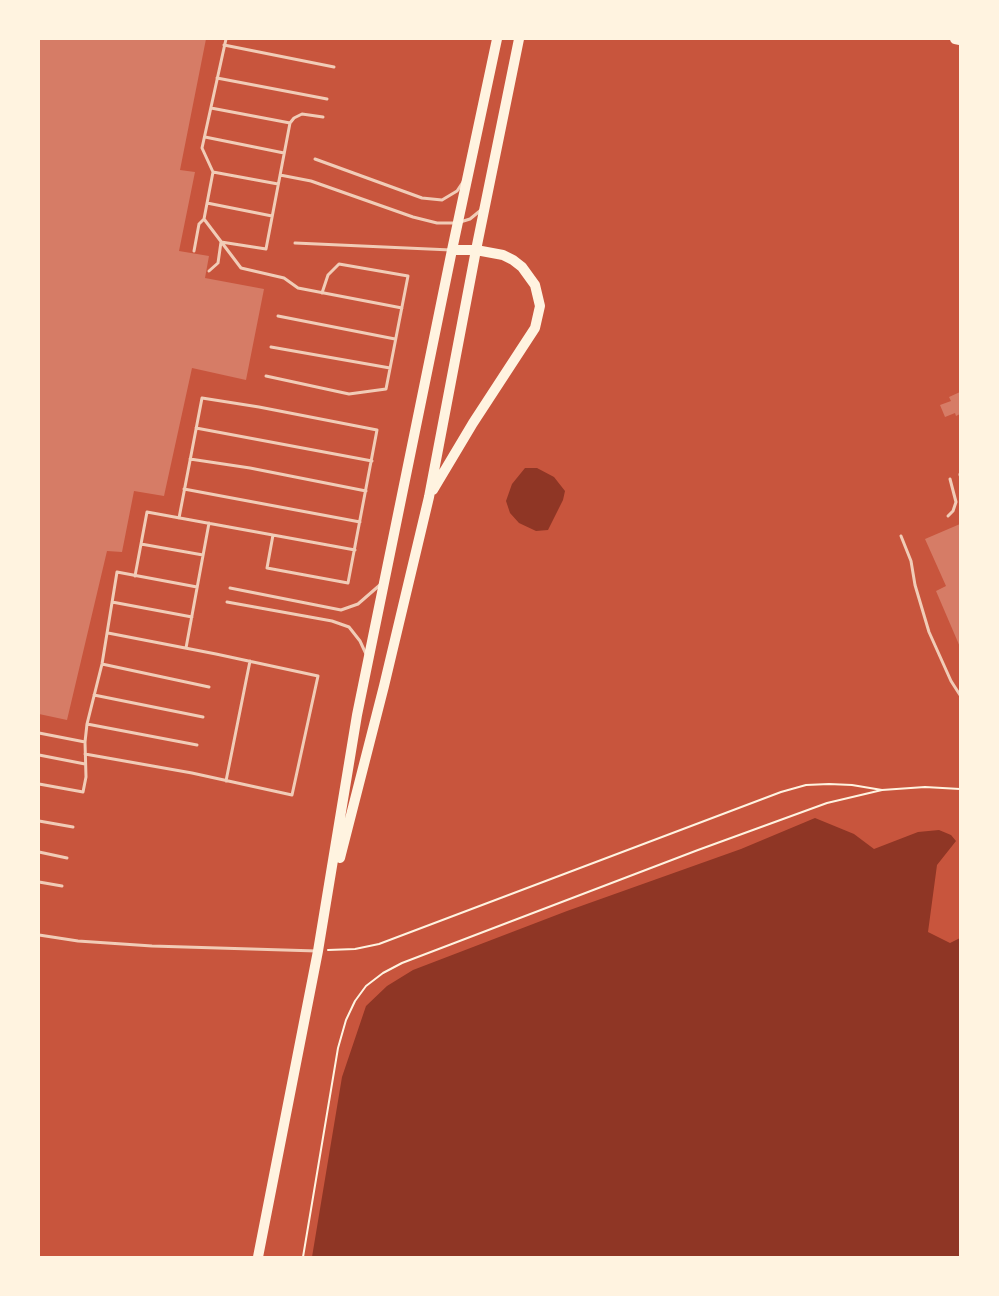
<!DOCTYPE html>
<html>
<head>
<meta charset="utf-8">
<style>
  body { margin:0 }
  #map { position:relative; width:999px; height:1296px; overflow:hidden; background:#c8553d; font-family:"Fira Sans",sans-serif }
  canvas { display:block }
  .frame { position:absolute; inset:0; border:40px solid #fff3e0; pointer-events:none }
</style>
</head>
<body>
<div id="map">
<canvas width="999" height="1296"></canvas>
<div class="frame"></div>
</div>
<script>
const ctx = document.querySelector('canvas').getContext('2d');
ctx.lineJoin = 'round';
function fill(path, color) { ctx.fillStyle = color; ctx.fill(path, 'evenodd'); }
const shape = rows => new Path2D(rows.map(r => 'M' + r).join(''));
function strokePath(path, color, width, dash) { ctx.strokeStyle = color; ctx.lineWidth = width; ctx.lineCap = dash ? 'butt' : 'round'; ctx.setLineDash(dash || []); ctx.stroke(path); }
const water = shape([
  [525,468,537,468,554,477,565,491,563,500,548,530,536,531,519,523,510,513,506,501,512,484],
  [815,818,854,834,874,849,918,832,939,830,951,835,956,841,937,865,928,932,950,943,960,938,960,1257,312,1257,342,1077,366,1006,387,986,413,970,567,911,741,849]
]);
const building = shape([
  [39,39,206,39,180,170,195,172,179,251,209,256,205,278,264,289,246,380,192,368,164,496,134,491,122,552,107,551,67,720,39,714],
  [960,392,960,414,956,416,955,413,945,417,940,405,951,401,949,397],
  [960,524,960,647,936,591,946,586,925,539]
]);
const path = shape([
  [328,950,355,949,379,944,781,792,806,785,829,784,852,785,882,790,925,787,960,789],
  [303,1257,338,1048,346,1020,355,1001,366,986,383,973,402,963,698,850,827,803,882,790]
]);
const service = shape([
  [226,39,202,148,213,172,204,219,241,268,284,278,298,288,402,308],
  [224,45,334,67],
  [217,78,327,99],
  [211,108,290,123],
  [205,137,284,153],
  [315,159,422,198,442,200,457,191,463,182],
  [213,172,278,184],
  [280,175,311,181,413,217,437,223,457,223,470,219,481,210],
  [207,203,272,216],
  [295,243,451,250],
  [194,251,199,224,204,219],
  [209,271,218,263,221,242,266,249,290,123,294,118,302,114,323,117],
  [278,316,395,339],
  [271,347,390,368],
  [266,376,349,394,386,389,408,276,339,264,328,275,322,293],
  [196,428,372,461],
  [190,459,250,468,366,491],
  [960,475,960,474],
  [184,489,360,522],
  [948,516,953,511,956,502,950,479],
  [179,518,202,398,259,407,377,430,348,583,267,568,273,535],
  [901,536,911,561,915,585,929,632,951,681,960,695],
  [141,544,203,555],
  [135,576,147,512,355,550],
  [230,588,341,610,358,604,381,584],
  [112,602,192,617],
  [227,602,332,621,349,627,360,641,366,654],
  [186,648,209,523],
  [102,664,209,687],
  [94,695,203,717],
  [87,724,197,745],
  [39,733,85,742],
  [85,754,192,773,292,795,318,676,216,654,108,633],
  [39,755,85,764],
  [226,781,250,661],
  [39,784,83,792,86,777,85,742,87,724,102,664,117,572,197,587],
  [39,821,73,827],
  [39,852,67,858],
  [39,882,62,886],
  [39,935,78,941,152,946,317,951]
]);
const primary = shape([
  [955,39,960,40],
  [433,490,473,423,535,328,540,306,535,285,522,267,513,260,503,255,476,250,452,250],
  [340,858,384,686,429,497,476,250,519,39],
  [258,1257,318,951,357,715,452,250,497,39]
]);
fill(water, '#8f3625');
fill(building, '#d67c66');
strokePath(path, '#fff3e0', 2);
strokePath(service, '#f1ccb7', 3);
strokePath(primary, '#fff3e0', 10);
</script>
</body>
</html>
